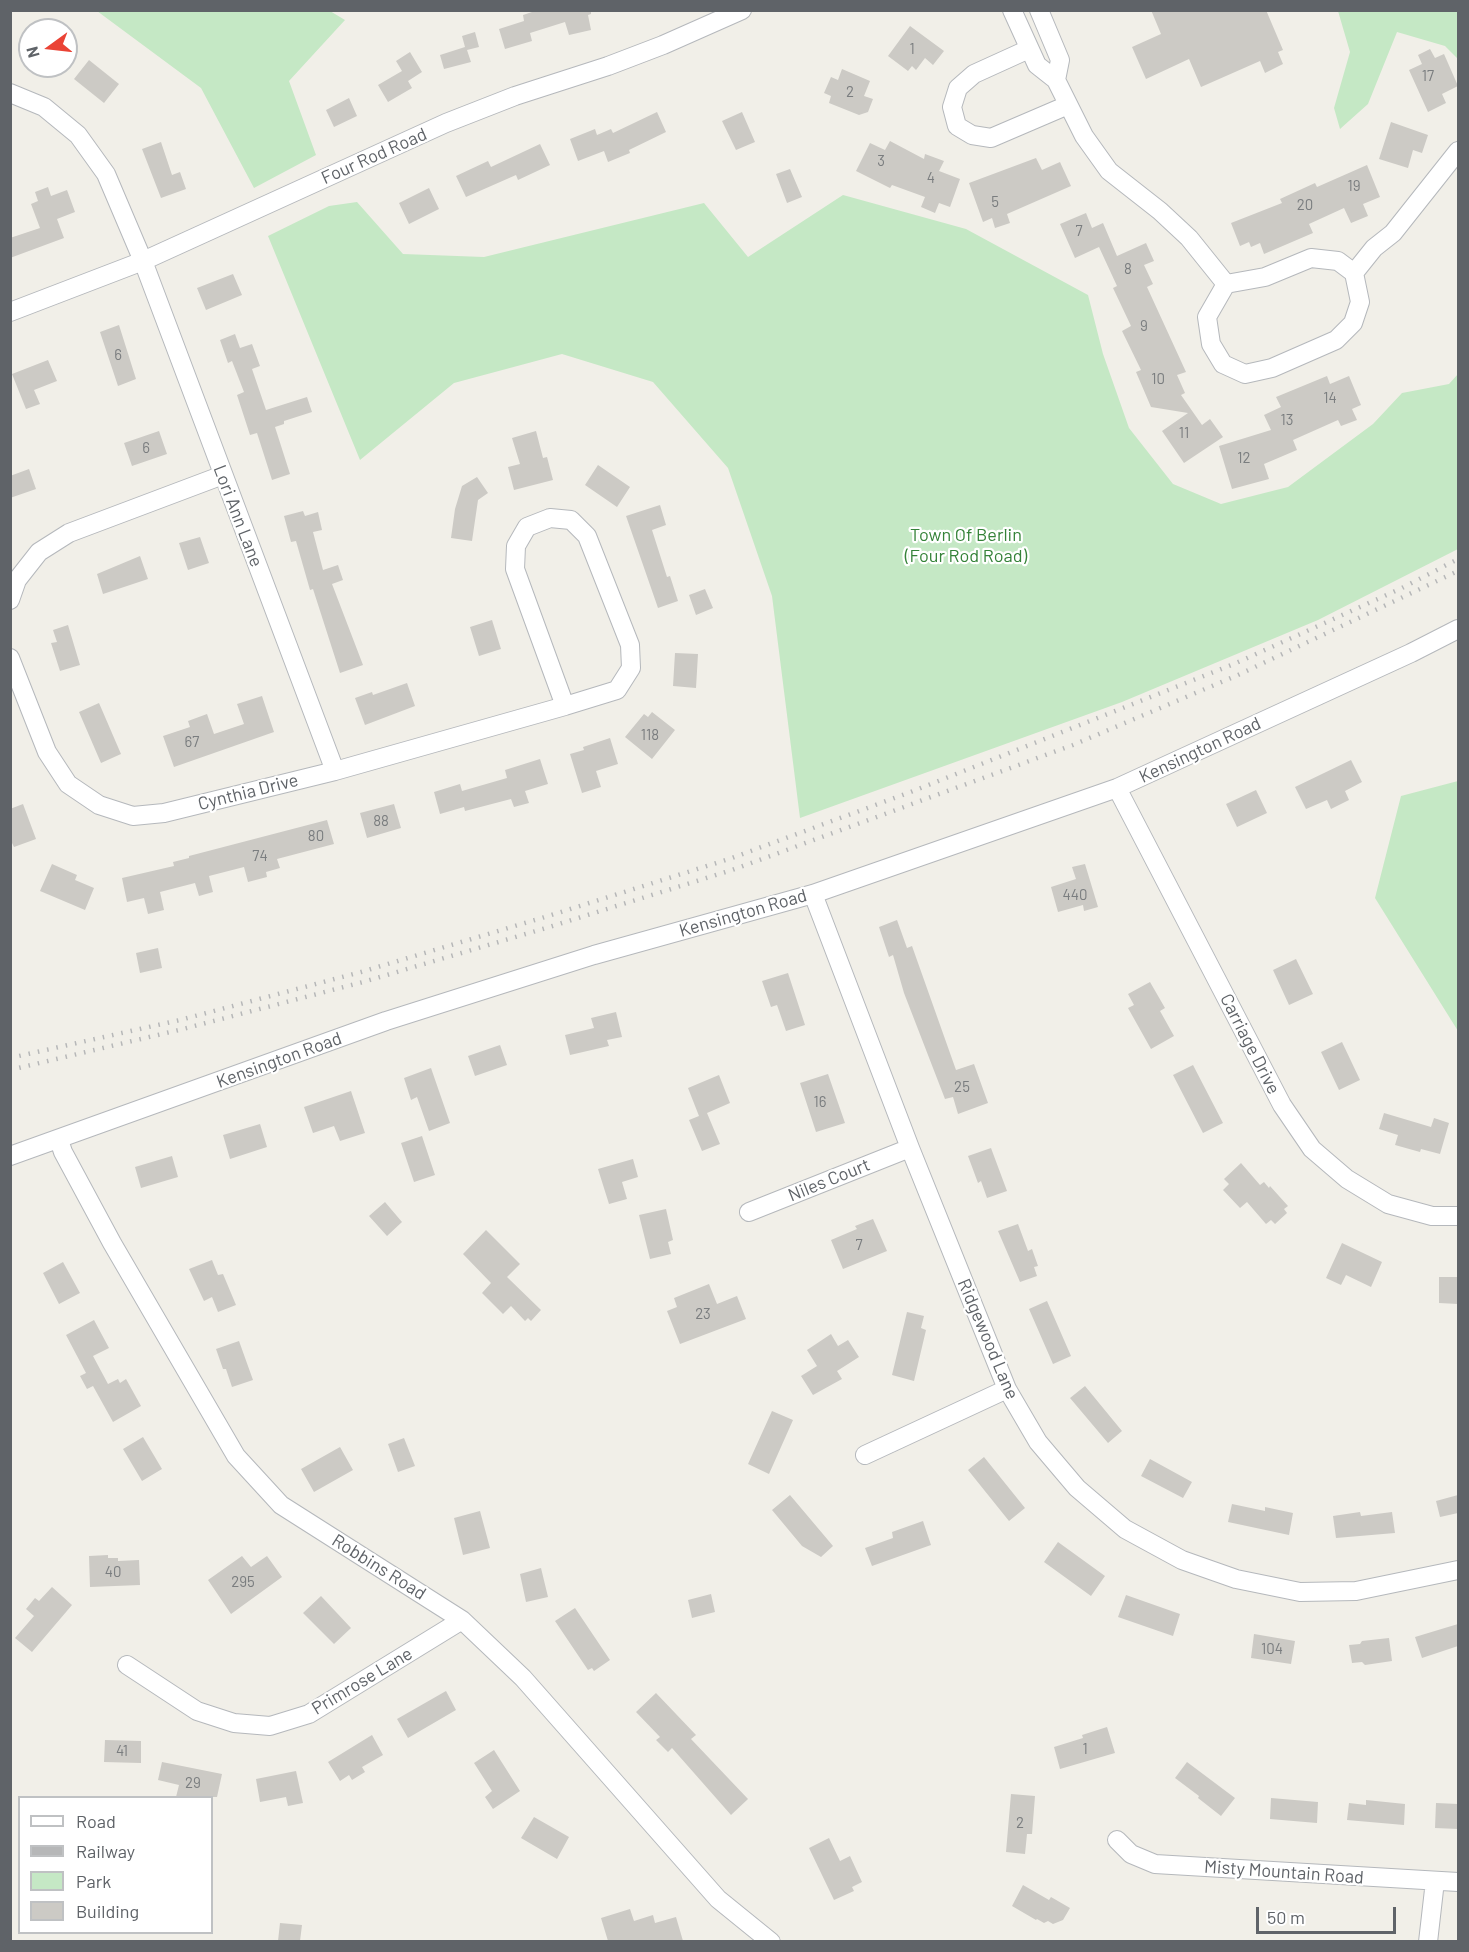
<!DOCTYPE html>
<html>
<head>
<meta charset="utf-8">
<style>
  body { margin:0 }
  #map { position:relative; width:1469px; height:1952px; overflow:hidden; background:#f1efe8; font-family:Barlow,sans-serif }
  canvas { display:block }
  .frame { position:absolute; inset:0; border:12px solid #5f6368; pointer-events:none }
  .legend { position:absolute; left:18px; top:1796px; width:195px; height:138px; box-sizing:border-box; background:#fff; border:2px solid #bfc1c3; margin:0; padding:8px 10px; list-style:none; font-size:18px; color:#5f6368 }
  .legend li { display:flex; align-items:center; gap:12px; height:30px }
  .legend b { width:30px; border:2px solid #bfc1c3 }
  .north { position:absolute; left:18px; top:18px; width:60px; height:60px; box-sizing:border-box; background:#fff; border:2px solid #bfc1c3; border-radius:50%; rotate:255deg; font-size:16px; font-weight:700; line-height:24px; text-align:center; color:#5f6368 }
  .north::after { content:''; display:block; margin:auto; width:21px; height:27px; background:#ea4335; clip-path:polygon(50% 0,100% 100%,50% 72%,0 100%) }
  .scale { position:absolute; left:1256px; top:1907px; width:140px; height:27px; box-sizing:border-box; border:3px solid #5f6368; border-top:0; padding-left:8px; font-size:18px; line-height:21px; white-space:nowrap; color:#5f6368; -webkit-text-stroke:4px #fff; paint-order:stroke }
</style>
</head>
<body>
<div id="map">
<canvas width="1469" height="1952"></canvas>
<div class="frame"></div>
<ul class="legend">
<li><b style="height:8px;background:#fff"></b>Road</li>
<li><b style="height:8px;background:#b6b7b8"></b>Railway</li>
<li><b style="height:16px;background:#c5e8c5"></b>Park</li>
<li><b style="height:16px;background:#cccac5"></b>Building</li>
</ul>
<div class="north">N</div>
<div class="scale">50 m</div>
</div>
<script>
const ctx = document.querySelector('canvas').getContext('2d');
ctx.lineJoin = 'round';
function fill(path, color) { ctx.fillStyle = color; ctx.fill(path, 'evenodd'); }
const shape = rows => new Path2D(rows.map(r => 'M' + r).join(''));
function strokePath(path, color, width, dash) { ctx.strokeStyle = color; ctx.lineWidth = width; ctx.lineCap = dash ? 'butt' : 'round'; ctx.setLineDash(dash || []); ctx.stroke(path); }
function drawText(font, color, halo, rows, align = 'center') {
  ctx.font = font + ' Barlow,sans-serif'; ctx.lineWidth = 4.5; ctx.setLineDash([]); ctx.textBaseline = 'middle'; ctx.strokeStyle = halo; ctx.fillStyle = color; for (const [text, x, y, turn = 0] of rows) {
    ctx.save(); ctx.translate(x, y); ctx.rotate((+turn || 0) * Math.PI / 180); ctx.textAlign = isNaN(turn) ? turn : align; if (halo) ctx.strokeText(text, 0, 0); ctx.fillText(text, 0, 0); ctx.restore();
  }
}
const green = shape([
  [330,11,345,20,289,81,316,155,254,188,201,88,97,11],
  [1338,11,1458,11,1458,59,1445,46,1397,32,1368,104,1340,129,1334,108,1350,52],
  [843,195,966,229,1088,295,1103,354,1129,428,1173,484,1221,504,1288,487,1373,424,1402,393,1449,384,1458,374,1458,549,1318,620,1122,702,800,818,772,596,728,468,653,382,562,354,454,383,360,460,268,236,329,206,357,202,403,254,484,257,704,203,748,257],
  [1458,781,1458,1031,1375,898,1401,796]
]);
const building = shape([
  [538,10,591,10,591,14,588,15,591,30,569,35,565,22,530,33,532,41,505,49,499,29,524,21,523,15],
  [1151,10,1266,10,1283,50,1278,52,1283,64,1265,73,1260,61,1201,87,1189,59,1146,79,1132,47,1161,34],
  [910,26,944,51,933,65,925,58,916,70,912,66,908,71,888,56],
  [475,32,479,47,467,50,471,62,444,69,440,55,465,47,462,36],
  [1430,49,1435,58,1444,54,1458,86,1442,94,1446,103,1428,112,1409,70,1422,64,1418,55],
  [410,52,422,72,408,81,412,88,388,102,378,85,402,71,396,61],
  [89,60,119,84,104,103,74,79],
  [842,69,870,81,864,96,873,99,868,112,859,115,829,103,831,96,824,93,831,77,838,80],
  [349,98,357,116,334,127,326,110],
  [657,112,666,132,629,150,630,153,608,162,604,151,578,161,570,139,595,129,597,135,611,129,613,133],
  [742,112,755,142,736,150,722,121],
  [1391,122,1428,135,1422,153,1413,150,1408,168,1379,159],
  [890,141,924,159,925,154,944,161,939,171,960,179,950,207,939,203,935,213,921,207,925,197,892,185,890,188,856,171,870,143,885,150],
  [161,142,172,175,180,172,186,189,161,198,142,149],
  [540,144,550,165,518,180,516,175,466,197,456,176,488,161,491,167],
  [1036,158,1042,170,1060,162,1071,186,1007,214,1010,223,995,228,992,218,983,222,969,183],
  [1367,165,1380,197,1363,204,1368,216,1351,223,1344,208,1309,224,1313,233,1264,254,1260,243,1251,247,1249,242,1240,246,1231,223,1282,203,1280,199,1315,183,1317,187],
  [790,169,802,197,787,203,776,174],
  [48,187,51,196,67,190,75,212,57,219,64,238,10,258,10,238,40,228,31,204,38,201,35,192],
  [429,188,439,209,409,224,399,203],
  [1086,213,1092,228,1103,223,1117,256,1146,243,1154,261,1144,265,1153,284,1147,287,1186,372,1177,375,1185,393,1181,395,1202,425,1210,419,1223,437,1184,463,1162,431,1188,413,1151,407,1136,372,1141,370,1122,331,1131,326,1113,288,1117,286,1099,247,1075,258,1060,224],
  [233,274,242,295,206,310,197,288],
  [119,325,136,379,118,386,100,332],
  [235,334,240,348,252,344,260,366,252,369,266,410,307,397,312,412,284,421,284,424,275,427,290,474,272,480,257,433,250,435,237,395,244,392,232,361,228,363,220,340],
  [48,360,57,381,34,390,40,404,26,409,12,374],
  [1327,376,1330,384,1349,376,1361,405,1352,409,1357,420,1341,426,1338,420,1293,440,1297,450,1264,464,1269,479,1232,489,1219,446,1271,430,1264,415,1281,407,1276,397],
  [159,431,167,454,132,466,124,443],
  [536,431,543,458,547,457,553,480,514,490,508,467,520,464,512,438],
  [598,465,630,487,617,507,585,485],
  [29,469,36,489,10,498,10,476],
  [477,477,488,493,478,500,472,541,451,538,455,509,462,486],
  [660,505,666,525,652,530,667,577,670,576,678,601,658,608,626,516],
  [303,511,305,516,318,512,322,530,313,532,323,570,338,565,343,580,332,584,363,665,340,673,313,589,310,590,296,541,291,542,284,516],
  [200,537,209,563,188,570,179,543],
  [140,556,148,579,103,594,97,574],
  [705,589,713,608,696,615,689,595],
  [492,620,501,649,479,656,470,627],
  [68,625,80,665,60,671,51,643,57,642,53,630],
  [675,653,698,654,696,688,673,686],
  [407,683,415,706,365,725,355,698,372,692,373,695],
  [262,696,274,732,174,767,163,736,190,727,188,721,207,714,214,734,244,724,237,704],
  [99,703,121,754,101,763,79,712],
  [652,712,675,730,652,759,625,737,644,714,648,717],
  [610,738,618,764,596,771,601,787,582,793,570,754,584,750,583,747],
  [540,759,548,784,525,791,529,803,514,807,511,799,465,811,464,807,440,814,434,792,460,784,462,791,507,778,505,770],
  [1351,760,1362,782,1345,791,1349,800,1331,809,1327,800,1306,809,1295,787],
  [1256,790,1267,813,1237,827,1226,804],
  [23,804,36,839,14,847,10,839,10,809],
  [394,804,401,828,367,838,360,813],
  [327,820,334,844,277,859,280,868,266,872,267,877,248,882,244,867,209,876,213,892,199,896,195,883,160,892,164,910,148,914,144,898,127,902,122,878,174,866,173,862,189,858,189,856],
  [52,864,77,875,75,880,94,888,85,910,40,891],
  [1085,864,1098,907,1084,911,1083,905,1058,912,1051,887,1076,879,1072,867],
  [897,920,907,948,912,946,956,1070,974,1064,988,1103,958,1114,953,1097,945,1099,904,993,893,955,889,957,879,927],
  [158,948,162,968,140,973,136,953],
  [1296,959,1313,994,1289,1005,1273,970],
  [788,973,805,1025,786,1031,777,1005,771,1007,762,981],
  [1150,982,1165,1008,1160,1011,1174,1036,1151,1049,1128,1008,1134,1005,1128,994],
  [616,1012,622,1037,607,1040,609,1046,570,1055,565,1035,594,1028,591,1018],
  [1342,1042,1360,1080,1339,1090,1321,1052],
  [500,1045,507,1065,475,1076,468,1056],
  [1193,1065,1223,1123,1203,1133,1173,1075],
  [431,1068,450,1123,429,1131,417,1097,411,1100,404,1078],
  [828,1074,845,1123,816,1132,800,1083],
  [719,1075,730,1103,707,1113,720,1144,702,1151,689,1120,699,1116,688,1088],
  [351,1091,365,1133,340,1141,334,1126,313,1133,304,1107],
  [1384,1113,1431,1127,1434,1118,1449,1123,1440,1154,1421,1149,1420,1152,1395,1145,1398,1135,1379,1129],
  [260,1124,267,1147,230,1159,223,1135],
  [422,1136,435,1175,414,1182,401,1143],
  [991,1148,1007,1191,987,1198,981,1181,978,1183,968,1156],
  [172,1156,178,1177,141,1188,135,1167],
  [633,1159,638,1177,622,1182,627,1199,609,1204,598,1169],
  [1241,1163,1260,1185,1264,1182,1269,1188,1270,1186,1288,1206,1284,1209,1287,1213,1275,1224,1271,1220,1266,1224,1247,1202,1240,1208,1223,1190,1229,1184,1224,1179],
  [385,1202,402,1222,387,1236,369,1216],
  [666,1209,673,1240,668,1242,671,1254,650,1259,639,1215],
  [873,1219,887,1251,843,1269,831,1240,857,1229,855,1226],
  [1018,1224,1028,1251,1032,1249,1038,1266,1034,1267,1037,1276,1020,1282,998,1231],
  [486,1230,520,1264,507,1277,541,1310,531,1321,528,1318,525,1321,511,1306,503,1314,482,1293,491,1283,463,1254],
  [1342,1243,1382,1262,1371,1287,1346,1275,1341,1285,1326,1278],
  [212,1260,218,1275,223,1274,236,1305,218,1312,212,1297,204,1301,189,1269],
  [63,1262,80,1293,59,1304,43,1273],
  [1439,1277,1458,1277,1458,1304,1439,1303],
  [709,1284,717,1304,737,1296,746,1319,680,1344,667,1311,677,1307,674,1298],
  [1047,1301,1071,1356,1053,1364,1029,1309],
  [907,1312,924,1316,921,1328,926,1330,914,1381,892,1375],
  [94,1320,109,1348,93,1356,108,1384,118,1379,120,1383,126,1379,141,1406,113,1422,93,1386,87,1389,80,1376,86,1373,66,1335],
  [831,1334,838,1346,848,1340,859,1357,837,1371,842,1379,813,1395,801,1376,817,1366,807,1350],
  [239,1341,253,1380,232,1387,226,1369,223,1369,216,1349],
  [1085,1386,1122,1431,1108,1443,1070,1398],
  [772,1411,793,1420,769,1474,748,1464],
  [143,1437,162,1469,142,1481,123,1449],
  [404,1438,415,1466,398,1472,388,1444],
  [340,1447,353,1470,314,1492,301,1469],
  [984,1457,1025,1508,1009,1521,968,1470],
  [1150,1459,1192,1482,1183,1498,1141,1476],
  [790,1495,833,1546,821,1557,802,1546,772,1510],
  [1458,1495,1458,1513,1440,1517,1436,1501],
  [1232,1504,1265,1511,1265,1507,1293,1513,1289,1535,1228,1522],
  [480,1511,490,1548,463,1555,454,1518],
  [1360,1512,1361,1516,1392,1512,1395,1533,1336,1538,1333,1516],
  [923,1521,931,1545,872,1566,865,1548,893,1538,892,1532],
  [1058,1542,1105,1576,1091,1596,1044,1562],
  [108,1555,108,1558,118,1558,118,1561,139,1560,140,1585,90,1587,89,1556],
  [242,1556,251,1567,267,1556,282,1577,231,1614,208,1580],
  [541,1568,548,1597,526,1602,520,1574],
  [52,1587,72,1605,32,1652,15,1638,34,1616,26,1609,35,1598,39,1601],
  [711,1594,715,1612,692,1618,688,1600],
  [1126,1595,1180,1614,1173,1636,1118,1617],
  [321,1596,351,1628,334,1644,303,1613],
  [575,1608,610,1660,594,1671,592,1668,588,1670,555,1621],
  [1458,1624,1458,1646,1422,1658,1415,1637],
  [1254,1634,1295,1641,1291,1664,1251,1658],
  [1389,1638,1392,1661,1365,1665,1362,1662,1352,1663,1349,1645,1360,1644,1362,1641],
  [446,1691,456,1710,408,1738,397,1719],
  [656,1693,696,1735,691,1739,748,1799,731,1815,672,1748,668,1752,656,1740,660,1737,636,1712],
  [1107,1727,1115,1753,1060,1769,1054,1747,1083,1738,1082,1735],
  [372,1735,383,1755,362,1767,365,1772,352,1780,349,1775,340,1781,328,1762],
  [105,1740,141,1741,141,1763,104,1762],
  [494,1750,520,1791,493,1809,485,1797,492,1791,474,1763],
  [162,1762,222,1774,217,1797,176,1797,179,1785,158,1780],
  [1187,1762,1235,1798,1221,1816,1198,1798,1199,1796,1175,1778],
  [296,1771,303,1803,288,1806,286,1797,260,1802,256,1779],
  [1011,1794,1035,1796,1032,1834,1027,1834,1025,1854,1006,1852],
  [1271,1798,1318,1802,1317,1823,1270,1819],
  [1366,1800,1405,1804,1404,1825,1347,1820,1349,1803,1366,1805],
  [1436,1803,1458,1804,1458,1829,1435,1828],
  [534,1817,569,1837,557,1859,521,1838],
  [829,1838,840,1861,850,1856,862,1882,852,1887,854,1891,834,1900,809,1848],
  [1023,1885,1049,1900,1051,1897,1070,1908,1063,1920,1053,1924,1048,1921,1044,1923,1037,1919,1036,1920,1012,1906],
  [630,1909,634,1921,653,1915,655,1923,676,1917,683,1941,608,1941,601,1918],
  [280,1923,302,1925,300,1941,278,1941]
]);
const minor = shape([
  [1012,10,1037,65,1056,80,1060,60,1039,10],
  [1029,49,974,74,958,88,952,107,957,126,972,135,991,138,1068,105],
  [1056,80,1084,136,1109,171,1160,211,1189,238,1226,284,1207,317,1211,344,1223,364,1245,374,1272,368,1336,340,1353,323,1360,302,1354,273,1338,261,1311,258,1265,277,1226,284],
  [10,93,44,107,78,135,106,174,143,261,335,771],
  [1354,273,1374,248,1393,233,1458,151],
  [10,312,143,261,446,123,515,96,608,66,663,45,742,10],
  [550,518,571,520,587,536,630,645,631,668,617,690,565,706,515,569,516,546,527,527,550,518],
  [10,600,17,580,39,552,69,533,223,475],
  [10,658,47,752,68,784,99,805,133,816,164,813,335,771,565,706],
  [1117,788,1282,1105,1312,1149,1347,1179,1388,1204,1432,1216,1458,1216],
  [813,894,910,1148,1007,1389,1038,1442,1077,1488,1125,1529,1182,1560,1236,1579,1300,1592,1356,1591,1458,1570],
  [59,1140,63,1152,112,1243,236,1456,281,1505,462,1620,523,1678,718,1899,771,1942],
  [10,1156,386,1021,594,955,813,894,1117,788,1411,653,1458,629],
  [749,1212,910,1148],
  [865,1455,1007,1389],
  [127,1665,197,1711,234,1723,270,1726,309,1714,462,1620],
  [1117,1840,1131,1854,1155,1864,1458,1882],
  [1428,1942,1435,1881]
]);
const rail = shape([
  [10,1058,180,1020,361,972,545,917,729,859,908,793,1234,664,1402,588,1458,559],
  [10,1070,183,1029,363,982,546,928,732,870,1073,745,1238,675,1458,571]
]);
const numberNames = [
  ["1",912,49],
  ["17",1428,76],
  ["2",850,92],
  ["3",881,161],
  ["4",931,178],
  ["19",1354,186],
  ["5",995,202],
  ["20",1305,205],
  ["7",1079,231],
  ["8",1128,269],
  ["9",1144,326],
  ["6",118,355],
  ["10",1158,379],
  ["14",1330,398],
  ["13",1287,420],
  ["11",1184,433],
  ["6",146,448],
  ["12",1244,458],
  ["118",650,735],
  ["67",192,742],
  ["88",381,821],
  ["80",316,836],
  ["74",260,856],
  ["440",1075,895],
  ["25",962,1087],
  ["16",820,1102],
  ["7",859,1245],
  ["23",703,1314],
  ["40",113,1572],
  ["295",243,1582],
  ["104",1272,1649],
  ["1",1085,1749],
  ["41",122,1751],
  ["29",193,1783],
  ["2",1020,1823]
];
const streetNames = [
  ["Four Rod Road",374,156,-24],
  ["Lori Ann Lane",238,516,69],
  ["Kensington Road",1200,750,-25],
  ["Cynthia Drive",248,792,-14],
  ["Kensington Road",743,913,-16],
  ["Carriage Drive",1250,1044,63],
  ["Kensington Road",279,1060,-20],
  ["Niles Court",829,1180,-22],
  ["Ridgewood Lane",988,1339,67],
  ["Robbins Road",379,1567,32],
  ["Primrose Lane",362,1681,-31],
  ["Misty Mountain Road",1284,1872,4]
];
const parkNames = [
  ["Town Of Berlin",966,535],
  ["(Four Rod Road)",966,556]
];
fill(green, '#c5e8c5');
fill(building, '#cccac5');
strokePath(minor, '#b5b8bc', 20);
strokePath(minor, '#fff', 18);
strokePath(rail, '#b6b7b8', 4.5, [1.5, 8]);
drawText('15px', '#7a7d7f', null, numberNames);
drawText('18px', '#5f6368', '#fff', streetNames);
drawText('18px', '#348238', '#fff', parkNames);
</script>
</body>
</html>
